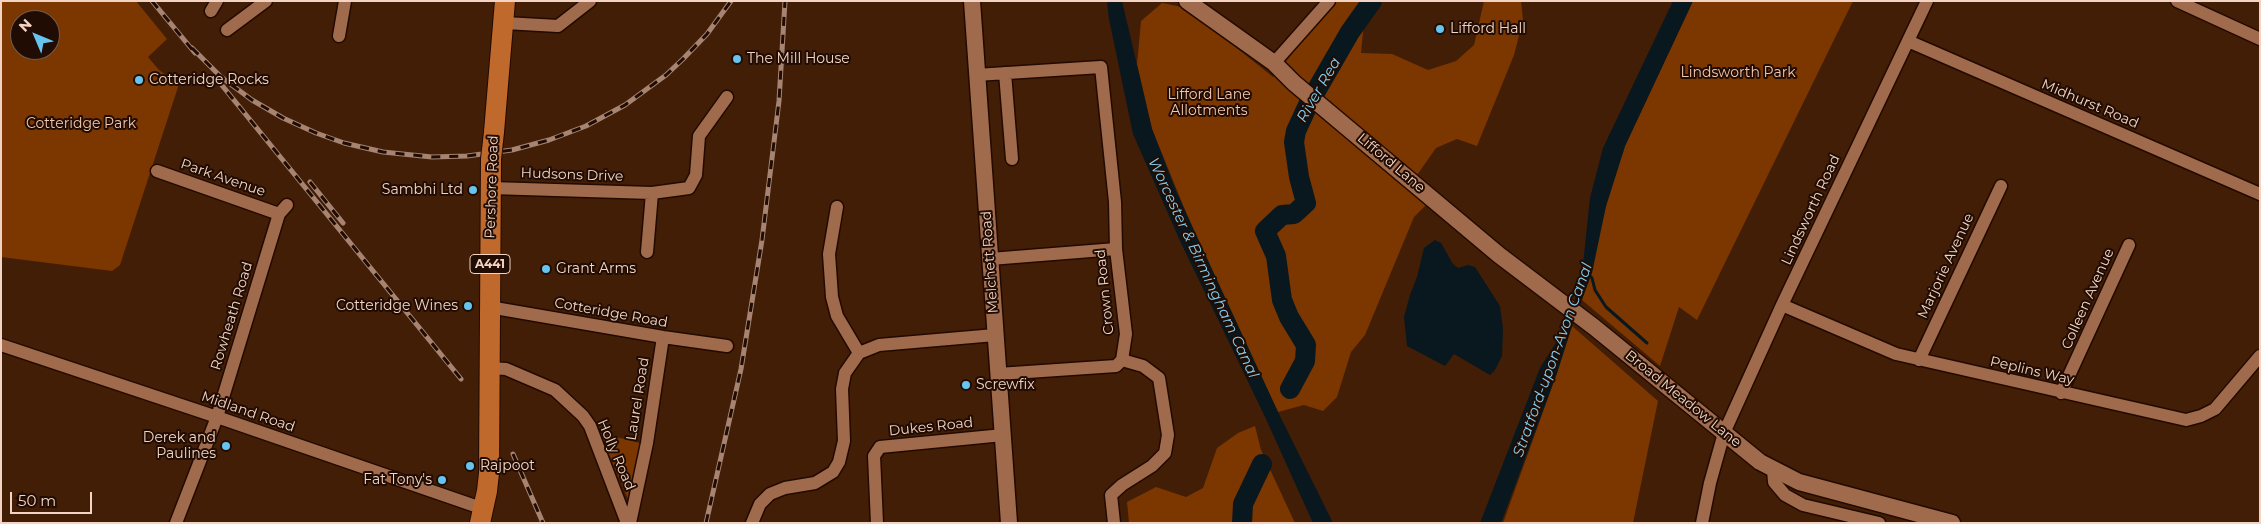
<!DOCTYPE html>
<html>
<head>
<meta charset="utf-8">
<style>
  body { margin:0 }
  #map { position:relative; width:2261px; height:524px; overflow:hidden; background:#421e07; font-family:Montserrat,sans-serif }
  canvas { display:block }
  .frame { position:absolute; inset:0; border:2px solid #f3d4c4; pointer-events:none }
  .north { position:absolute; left:10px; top:10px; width:50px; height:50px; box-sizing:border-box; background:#200c02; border:1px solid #745c50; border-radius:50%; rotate:315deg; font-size:14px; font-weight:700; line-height:20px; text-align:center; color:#f3d4c4 }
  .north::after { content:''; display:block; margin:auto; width:18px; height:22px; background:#66c4ef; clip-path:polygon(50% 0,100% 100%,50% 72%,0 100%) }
  .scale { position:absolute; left:10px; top:492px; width:82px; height:22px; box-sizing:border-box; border:2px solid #f3d4c4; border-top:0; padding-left:6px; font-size:15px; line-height:18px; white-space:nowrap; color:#f3d4c4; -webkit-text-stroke:4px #200c02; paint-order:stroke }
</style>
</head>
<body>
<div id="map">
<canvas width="2261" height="524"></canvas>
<div class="frame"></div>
<div class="north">N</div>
<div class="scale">50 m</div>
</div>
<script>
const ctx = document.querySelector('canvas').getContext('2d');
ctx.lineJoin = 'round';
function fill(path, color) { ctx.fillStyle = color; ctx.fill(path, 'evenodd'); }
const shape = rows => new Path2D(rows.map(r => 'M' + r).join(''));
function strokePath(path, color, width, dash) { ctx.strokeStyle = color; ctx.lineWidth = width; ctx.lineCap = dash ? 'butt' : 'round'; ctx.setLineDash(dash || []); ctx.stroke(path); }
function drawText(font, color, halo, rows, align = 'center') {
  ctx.font = font + ' Montserrat,sans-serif'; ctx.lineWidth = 4; ctx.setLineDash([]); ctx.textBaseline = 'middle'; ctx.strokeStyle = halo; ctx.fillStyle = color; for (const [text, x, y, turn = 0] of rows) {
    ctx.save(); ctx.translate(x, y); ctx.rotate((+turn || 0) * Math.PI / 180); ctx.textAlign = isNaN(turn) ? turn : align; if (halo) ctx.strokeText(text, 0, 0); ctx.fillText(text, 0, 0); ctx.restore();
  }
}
const green = shape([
  [1,1,136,1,167,39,148,57,159,70,179,84,120,265,112,271,1,257],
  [20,20,50,20,50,50,20,50],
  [1335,1,1366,1,1361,53,1392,54,1428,70,1456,61,1474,45,1484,1,1521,1,1523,20,1514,55,1477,146,1457,139,1436,148,1408,188,1427,204,1414,217,1365,335,1351,352,1337,397,1323,411,1304,405,1278,412,1196,237,1152,129,1137,64,1141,21,1162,3,1187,8,1273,77],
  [1693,1,1853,1,1697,320,1679,307,1660,366,1582,300,1606,206,1625,146],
  [1572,326,1658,401,1633,523,1503,523,1557,373],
  [1255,426,1261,450,1295,523,1129,523,1127,502,1156,487,1186,497,1203,488,1217,448,1238,433],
  [600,433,644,444,630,504]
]);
const water = shape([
  [1107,1,1122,1,1152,129,1176,191,1278,412,1333,523,1313,523,1266,419,1181,243,1133,134,1109,19],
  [1673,1,1693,1,1625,146,1606,206,1592,273,1572,326,1557,373,1501,523,1480,523,1540,368,1562,333,1581,283,1590,198,1603,148],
  [1435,240,1441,243,1453,264,1458,268,1468,265,1475,267,1500,306,1503,329,1502,356,1495,370,1490,375,1454,354,1445,366,1407,346,1404,317,1410,295,1417,277,1424,248]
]);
const stream = shape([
  [1588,274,1592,278,1595,290,1606,307,1647,343]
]);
const river = shape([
  [1290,389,1305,361,1306,345,1289,317,1282,300,1276,256,1265,231,1282,215,1294,214,1306,203,1299,177,1294,142,1296,131,1309,103,1350,32,1372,1],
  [1242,523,1243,504,1262,464]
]);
const minor = shape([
  [2177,1,2260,39],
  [211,11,217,1],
  [505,23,558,26,590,1],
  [227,30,266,1],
  [339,36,345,1],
  [1908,41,2260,194],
  [1274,63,1329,1],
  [1005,73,1012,159],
  [976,75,1101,67,1115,202,1116,249,1126,334,1122,360,1143,366,1159,378,1168,435,1165,453,1152,466,1122,485,1111,495,1114,523],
  [157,171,279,214],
  [491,188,652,193,689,188,696,175,699,136,727,97],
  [837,207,829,254,832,297,837,316,859,353],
  [647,252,652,193],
  [990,259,1116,249],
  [1782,305,1896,354,2186,420,2201,416,2215,409,2260,356],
  [489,307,663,337,727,346],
  [1,345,217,417,484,509],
  [1919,360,2001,186],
  [489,368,506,369,555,390,583,416,590,426,627,523],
  [998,374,1116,366,1122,360],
  [2061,393,2129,245],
  [1773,470,1774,482,1785,495,1803,505,1879,523],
  [176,523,217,417,279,214,287,205],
  [630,523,647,443,663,337],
  [752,523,760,504,770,494,785,488,815,483,833,472,839,462,844,441,842,389,845,373,859,353,879,345,995,335],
  [877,523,874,456,880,447,1003,435],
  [1702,523,1710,483,1724,433,1782,305,1927,1]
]);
const tertiary = shape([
  [972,1,1009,523],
  [1187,1,1274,63,1294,83,1499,255,1594,327,1760,462,1799,482,1952,523]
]);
const primary = shape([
  [494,132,505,1],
  [480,523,487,491,489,473,491,159]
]);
const rail = shape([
  [152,1,195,53],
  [192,48,221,77,252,100,283,118,316,133,344,143,383,152,432,157,467,156,512,150,549,140,586,126,625,105,666,75,683,59,707,34,731,1],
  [216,78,461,379],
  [310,182,343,223],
  [513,454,543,523],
  [706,523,741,369,762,240,779,101,785,1]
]);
const primaryBridge = shape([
  [491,159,494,132]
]);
const markers = [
  [1440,29,5,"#66c4ef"],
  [737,59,5,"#66c4ef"],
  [139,80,5,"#66c4ef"],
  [473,190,5,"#66c4ef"],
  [546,269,5,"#66c4ef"],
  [468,306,5,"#66c4ef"],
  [966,385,5,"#66c4ef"],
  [226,446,5,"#66c4ef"],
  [470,466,5,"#66c4ef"],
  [442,480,5,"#66c4ef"]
];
const shields = [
  [490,264,40]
];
const shieldNames = [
  ["A441",490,264]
];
const poiNames = [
  ["Lifford Hall",1450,29],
  ["The Mill House",747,59],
  ["Cotteridge Rocks",149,80],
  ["Sambhi Ltd",463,190,"right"],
  ["Grant Arms",556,269],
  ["Cotteridge Wines",458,306,"right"],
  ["Screwfix",976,385],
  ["Derek and",216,438,"right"],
  ["Paulines",216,454,"right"],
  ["Rajpoot",480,466],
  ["Fat Tony's",432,480,"right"]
];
const parkNames = [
  ["Lindsworth Park",1738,73],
  ["Lifford Lane",1209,95],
  ["Allotments",1209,111],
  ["Cotteridge Park",81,124]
];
const streetNames = [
  ["Midhurst Road",2090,104,23],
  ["Lifford Lane",1391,163,40],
  ["Hudsons Drive",572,175,2],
  ["Park Avenue",223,178,19],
  ["Pershore Road",492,187,-88],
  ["Lindsworth Road",1811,210,-65],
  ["Melchett Road",990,262,-94],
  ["Marjorie Avenue",1946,266,-65],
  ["Crown Road",1105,292,-96],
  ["Colleen Avenue",2088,299,-66],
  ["Cotteridge Road",611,313,10],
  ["Rowheath Road",232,316,-73],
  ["Peplins Way",2032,371,13],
  ["Laurel Road",638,399,-81],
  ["Broad Meadow Lane",1683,399,39],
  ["Midland Road",248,412,19],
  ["Dukes Road",931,427,-6],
  ["Holly Road",616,455,67]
];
const waterNames = [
  ["River Rea",1319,90,-60],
  ["Worcester & Birmingham Canal",1203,268,65],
  ["Stratford-upon-Avon Canal",1553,360,-70]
];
fill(green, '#7c3600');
fill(water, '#09171e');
strokePath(stream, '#09171e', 3);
strokePath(river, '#09171e', 20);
strokePath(minor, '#230a00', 15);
strokePath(tertiary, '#230a00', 19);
strokePath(primary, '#230a00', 22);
strokePath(minor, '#a06b4c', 12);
strokePath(tertiary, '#a06b4c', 16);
strokePath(primary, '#c0692d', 20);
strokePath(rail, '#a68471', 5);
strokePath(rail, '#200c02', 3, [9]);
strokePath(primaryBridge, '#230a00', 22, []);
strokePath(primaryBridge, '#c0692d', 20);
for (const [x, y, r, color] of markers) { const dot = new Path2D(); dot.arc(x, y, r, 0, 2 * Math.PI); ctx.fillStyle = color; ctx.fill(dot); strokePath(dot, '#200c02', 2); }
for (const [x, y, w] of shields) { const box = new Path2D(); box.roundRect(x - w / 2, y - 9.5, w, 19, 4); ctx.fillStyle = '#200c02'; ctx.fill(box); strokePath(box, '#f3d4c4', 1); }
drawText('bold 12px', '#f3d4c4', null, shieldNames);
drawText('14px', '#f3d4c4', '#200c02', poiNames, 'left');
drawText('14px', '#f3c6ae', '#200c02', parkNames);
drawText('14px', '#f3d4c4', '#200c02', streetNames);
drawText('italic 15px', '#83cff2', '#200c02', waterNames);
</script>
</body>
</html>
